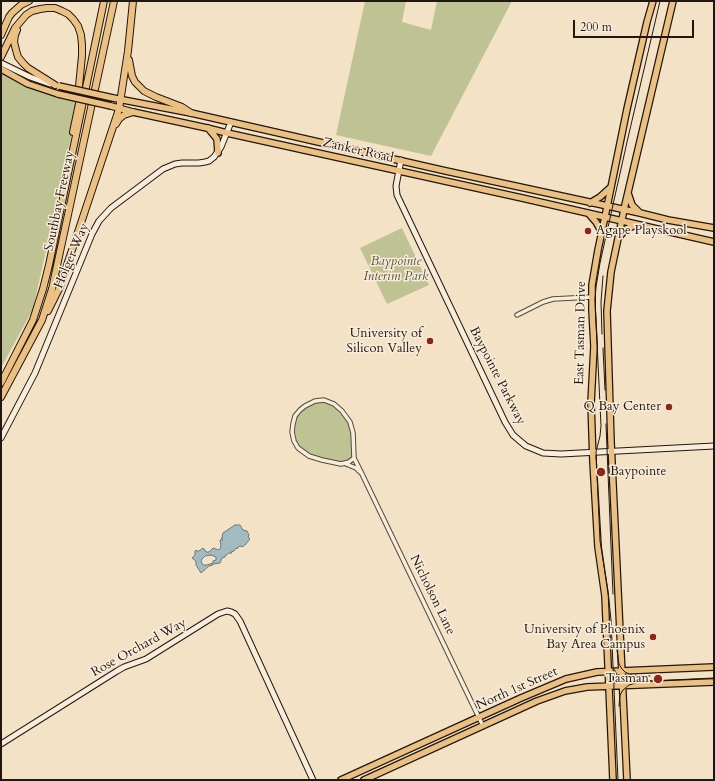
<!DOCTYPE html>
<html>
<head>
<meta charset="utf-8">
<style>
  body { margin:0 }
  #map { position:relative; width:715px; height:781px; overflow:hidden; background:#f4e2c6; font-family:Cardo,serif }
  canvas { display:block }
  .frame { position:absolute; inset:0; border:2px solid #221611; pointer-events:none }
  .scale { position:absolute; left:573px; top:20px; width:121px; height:18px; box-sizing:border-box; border:2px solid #221611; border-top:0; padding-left:5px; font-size:12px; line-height:14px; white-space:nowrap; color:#221611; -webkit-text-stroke:3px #f8ecda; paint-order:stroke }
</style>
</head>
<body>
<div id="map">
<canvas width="715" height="781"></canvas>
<div class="frame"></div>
<div class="scale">200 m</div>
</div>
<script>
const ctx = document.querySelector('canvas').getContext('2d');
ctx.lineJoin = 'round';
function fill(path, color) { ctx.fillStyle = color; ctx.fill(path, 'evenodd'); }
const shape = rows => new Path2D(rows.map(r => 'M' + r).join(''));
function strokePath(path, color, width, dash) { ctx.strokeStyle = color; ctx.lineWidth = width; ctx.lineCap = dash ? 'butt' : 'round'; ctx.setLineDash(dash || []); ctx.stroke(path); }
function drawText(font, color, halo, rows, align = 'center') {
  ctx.font = font + ' Cardo,serif'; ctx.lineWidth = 3; ctx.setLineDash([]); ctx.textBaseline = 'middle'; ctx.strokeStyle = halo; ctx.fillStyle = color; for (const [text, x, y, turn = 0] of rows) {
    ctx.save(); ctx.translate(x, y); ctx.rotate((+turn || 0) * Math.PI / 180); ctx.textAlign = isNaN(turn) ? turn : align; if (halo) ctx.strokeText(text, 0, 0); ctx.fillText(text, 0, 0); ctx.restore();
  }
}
const green = shape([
  [365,1,406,1,402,22,431,30,437,1,512,1,431,156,336,135],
  [1,72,34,90,79,101,33,309,1,368],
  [402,228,429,285,387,304,360,248],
  [315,402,324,402,333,406,341,411,349,422,352,433,353,457,351,459,345,462,340,462,323,459,310,454,300,447,296,441,293,432,294,424,297,417,301,411,306,407]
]);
const water = shape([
  [235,525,240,525,243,530,247,531,249,535,248,537,250,539,245,545,242,547,241,546,238,547,237,549,236,548,234,551,231,552,232,553,229,553,225,556,225,557,222,558,220,563,213,564,213,565,209,566,201,573,196,565,196,561,192,558,195,555,195,551,196,550,197,551,199,551,203,548,205,550,205,551,206,552,209,552,213,548,219,550,221,547,220,540,223,540,221,538,223,537,222,536,223,533,235,525],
  [211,555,216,557,216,560,213,561,213,563,207,565,203,565,201,561,202,559,205,556,211,555]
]);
const street = shape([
  [517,315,543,302,553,299,592,297],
  [354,458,349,462,341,464,322,460,309,456,298,448,294,441,292,432,293,424,295,416,300,410,305,406,315,401,324,400,334,404,342,411,350,422,353,433,354,458,362,474,483,726],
  [346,464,356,468,360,472]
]);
const secondary = shape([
  [1,63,30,77,50,84],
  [401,160,396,186,397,195,505,422,513,435,520,441,526,446,543,453,561,454,714,446],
  [1,438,35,373,92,234,99,221,111,208,163,169,175,164,182,163,199,163,205,162,209,161,214,157,221,147,231,122],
  [1,744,117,671,124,667,146,659,218,614,227,611,231,612,235,614,240,621,313,780]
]);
const primary = shape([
  [1,69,28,84,58,94],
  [113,98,191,113,446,171,640,213,668,220,714,228],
  [111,106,133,112,207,128,227,133,522,198,714,242],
  [208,128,217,139,218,153],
  [628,193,632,205,640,213],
  [590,203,600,197,611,187],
  [589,214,596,222,601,231],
  [619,237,626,229,636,225],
  [341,780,521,698,566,679,597,672,714,667],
  [364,780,537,701,565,691,587,687,714,682],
  [613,780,605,596,598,547,593,462,591,403,594,346,592,310,592,285,598,250,607,207,627,109,647,22,653,1],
  [627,780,611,442,607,311,611,272,625,205,673,1]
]);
const highway = shape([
  [17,30,15,35,14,42,16,50,18,57,23,63,28,68,55,85],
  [1,35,9,17,12,13,21,5,29,1],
  [1,57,15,28,26,15,32,11,40,9,47,8,55,8,62,11,68,14,73,19,78,26,81,35,82,45,82,56,78,96],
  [129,60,132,76,135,82,144,91,156,97,182,107,191,113],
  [116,124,119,119,124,115,133,112],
  [73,132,81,94],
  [48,311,59,289,119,109,128,51,133,1],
  [1,383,33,320,43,289,49,265,104,1],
  [1,397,42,320,52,289,114,1]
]);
const tram = shape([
  [602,334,601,302,603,276],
  [603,348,605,390],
  [606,424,613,594],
  [617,650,619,664,622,669,625,672,631,675,650,676],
  [614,669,616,673,619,678,624,681,629,682,714,678],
  [619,706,620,695,623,690,629,685,636,683],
  [618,780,611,620,608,591,600,541,596,452,600,436,601,426,595,300,596,287,600,263,627,142,660,1]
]);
const primaryBridge = shape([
  [59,86,113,98],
  [58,94,111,106]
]);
const markers = [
  [588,231,4,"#8f2418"],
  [430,341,4,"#8f2418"],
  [669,407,4,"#8f2418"],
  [601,472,5,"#8f2418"],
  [653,637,4,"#8f2418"],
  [658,679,5,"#8f2418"]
];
const streetNames = [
  ["Zanker Road",358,151,13],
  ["Southbay Freeway",60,201,-78],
  ["Holger Way",72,256,-67],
  ["East Tasman Drive",581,333,-89],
  ["Baypointe Parkway",497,376,63],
  ["Nicholson Lane",432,595,64],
  ["Rose Orchard Way",139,648,-29],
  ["North 1st Street",517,689,-24]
];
const poiNames = [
  ["Agape Playskool",596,231,"left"],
  ["University of",422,334],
  ["Silicon Valley",422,349],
  ["Q Bay Center",661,407],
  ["Baypointe",610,472,"left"],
  ["University of Phoenix",645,630],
  ["Bay Area Campus",645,645],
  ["Tasman",649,679]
];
const parkNames = [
  ["Baypointe",396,262],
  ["Interim Park",396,277]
];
fill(green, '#bfc292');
fill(water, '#a1bbc0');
strokePath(water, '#6e797a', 1);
strokePath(street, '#56493e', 5.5);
strokePath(secondary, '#221611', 7);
strokePath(primary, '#221611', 8);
strokePath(highway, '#221611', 8);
strokePath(street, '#f8ecda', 3.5);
strokePath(secondary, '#f8ecda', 5);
strokePath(primary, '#eac183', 5.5);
strokePath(highway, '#eac183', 6);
strokePath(tram, '#221611', 1);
strokePath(primaryBridge, '#221611', 8, []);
strokePath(primaryBridge, '#eac183', 5.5);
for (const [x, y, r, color] of markers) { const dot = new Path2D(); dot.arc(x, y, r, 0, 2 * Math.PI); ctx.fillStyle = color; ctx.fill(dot); strokePath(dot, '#f8ecda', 1.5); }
drawText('13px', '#221611', '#f8ecda', streetNames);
drawText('13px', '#221611', '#f8ecda', poiNames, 'right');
drawText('italic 13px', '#59523e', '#f8ecda', parkNames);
</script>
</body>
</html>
